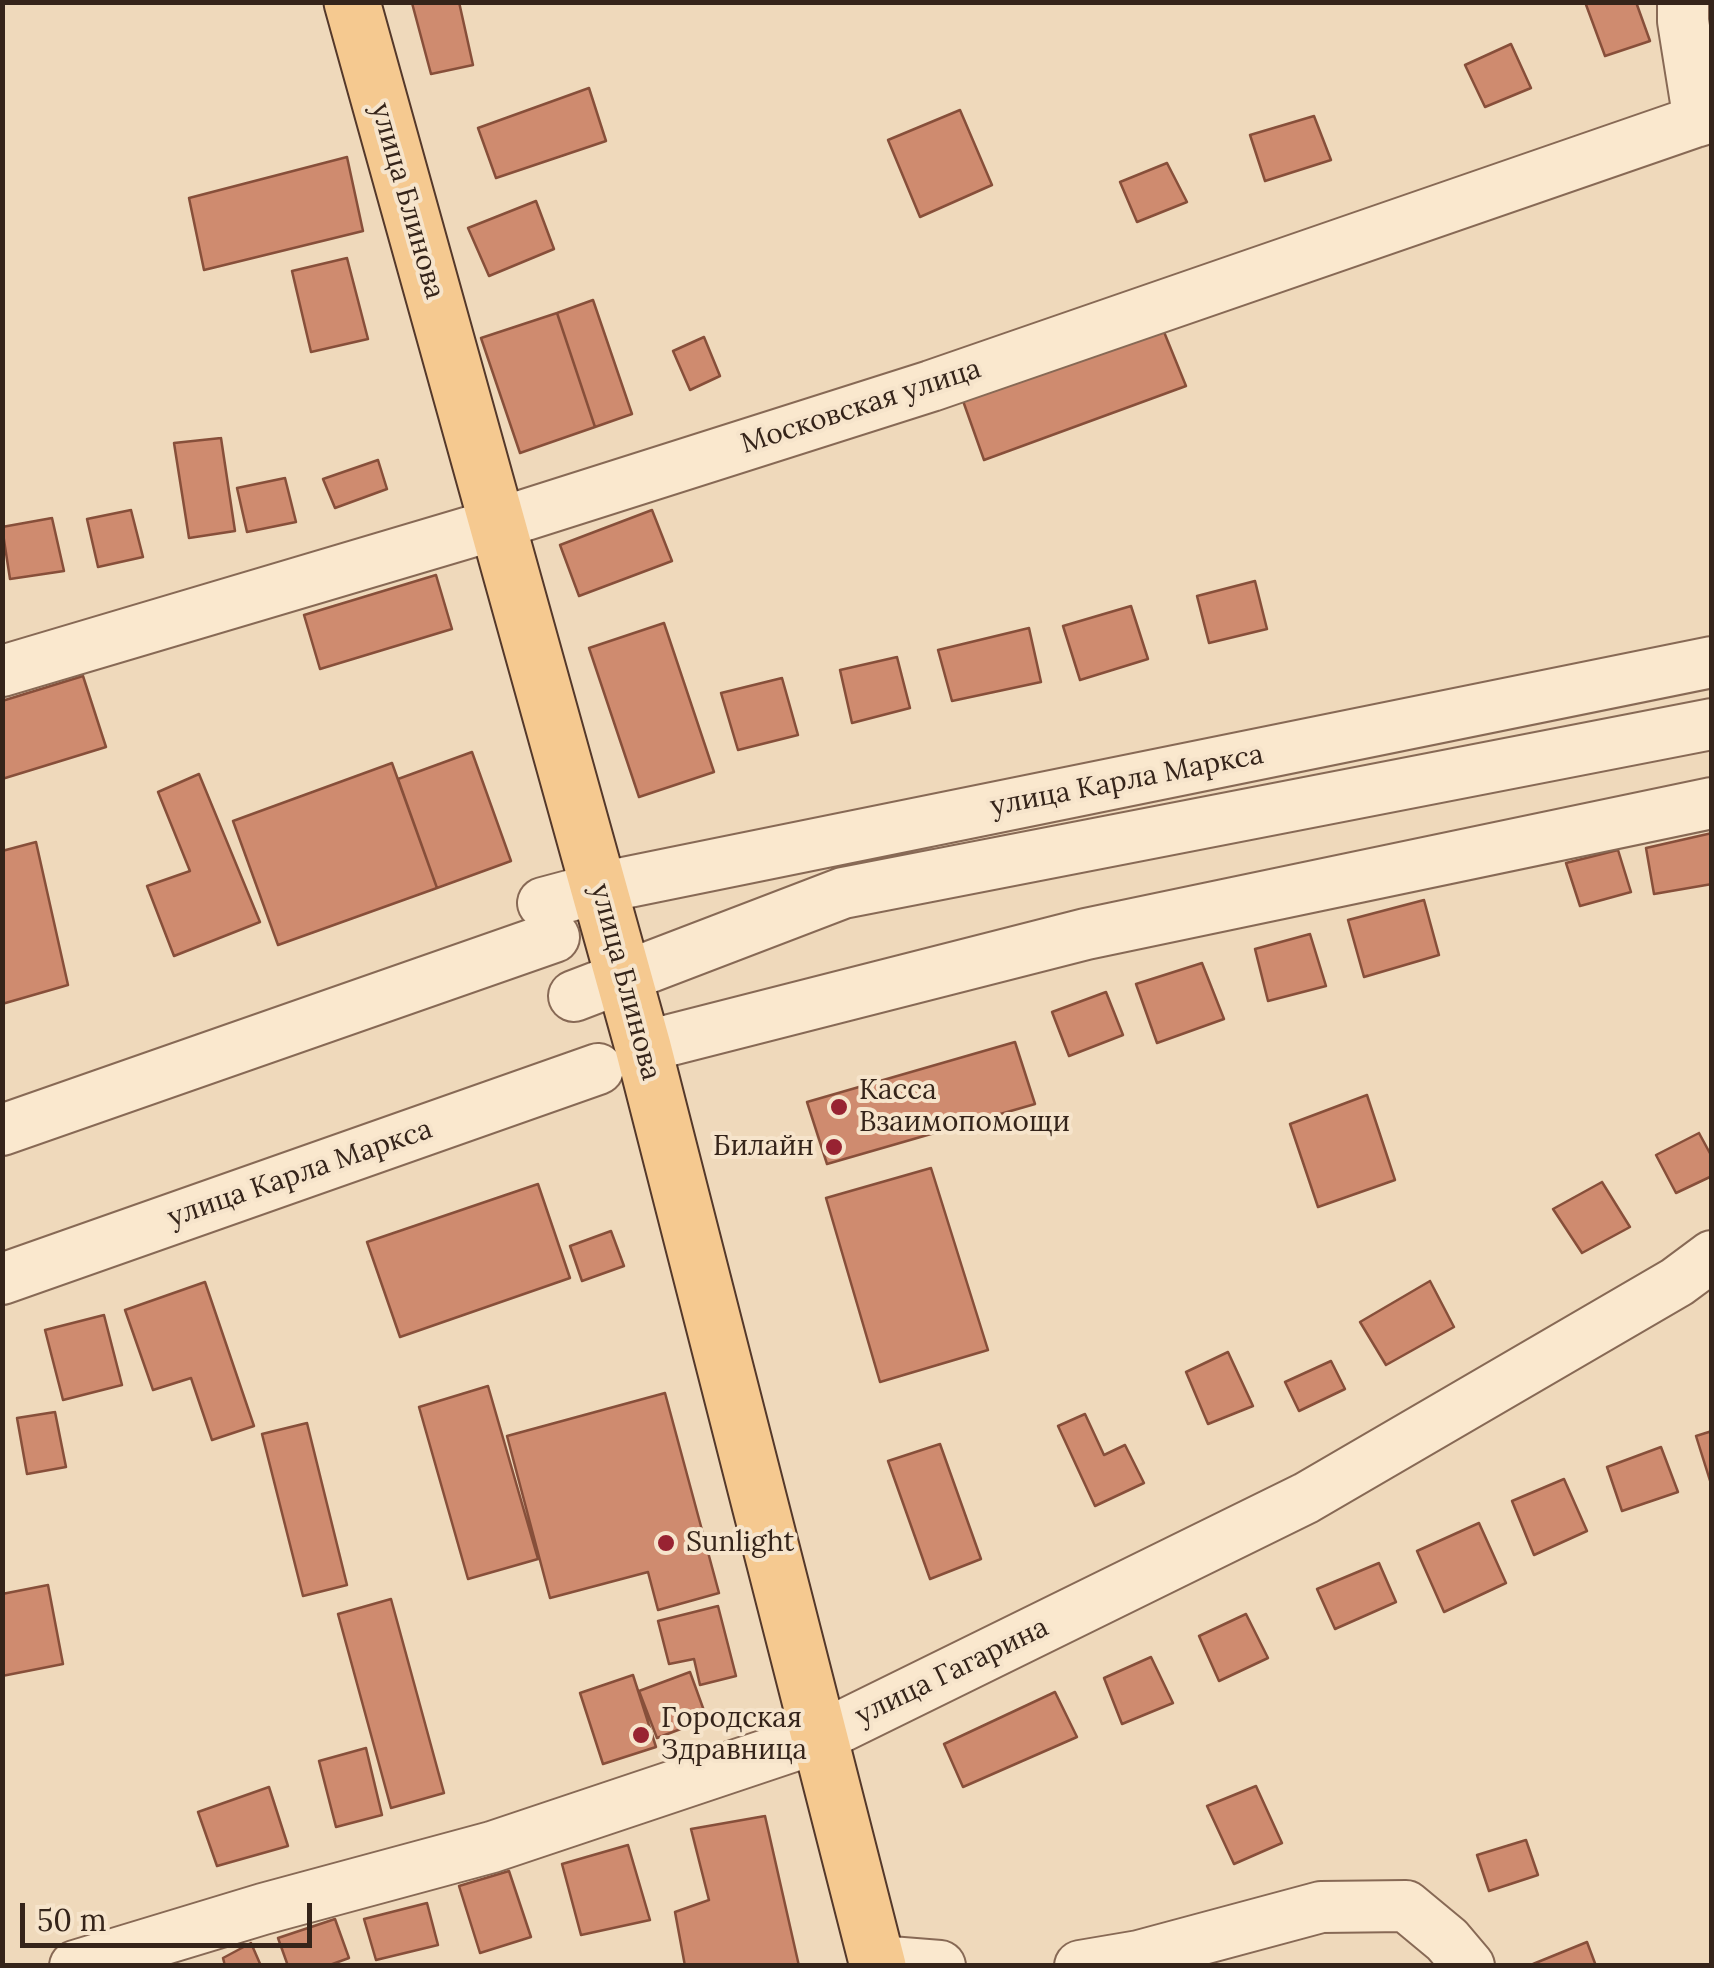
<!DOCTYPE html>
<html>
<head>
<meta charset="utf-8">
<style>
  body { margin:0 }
  #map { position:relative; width:1714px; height:1968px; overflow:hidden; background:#efd9bb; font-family:Lora,serif }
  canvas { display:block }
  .frame { position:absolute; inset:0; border:5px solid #35241a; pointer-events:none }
  .scale { position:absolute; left:20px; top:1903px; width:292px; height:45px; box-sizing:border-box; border:5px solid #35241a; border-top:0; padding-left:12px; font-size:30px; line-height:35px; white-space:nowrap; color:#35241a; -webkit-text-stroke:8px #f6e4cb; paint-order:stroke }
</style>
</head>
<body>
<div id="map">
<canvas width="1714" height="1968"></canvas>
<div class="frame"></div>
<div class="scale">50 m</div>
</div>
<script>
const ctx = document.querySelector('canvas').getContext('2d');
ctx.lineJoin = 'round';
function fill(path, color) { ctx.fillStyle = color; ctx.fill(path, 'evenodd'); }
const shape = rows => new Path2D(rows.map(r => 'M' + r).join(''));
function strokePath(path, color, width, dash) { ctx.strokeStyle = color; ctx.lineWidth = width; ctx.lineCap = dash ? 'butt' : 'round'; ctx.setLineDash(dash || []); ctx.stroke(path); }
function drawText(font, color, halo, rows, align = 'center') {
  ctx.font = font + ' Lora,serif'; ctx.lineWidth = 8; ctx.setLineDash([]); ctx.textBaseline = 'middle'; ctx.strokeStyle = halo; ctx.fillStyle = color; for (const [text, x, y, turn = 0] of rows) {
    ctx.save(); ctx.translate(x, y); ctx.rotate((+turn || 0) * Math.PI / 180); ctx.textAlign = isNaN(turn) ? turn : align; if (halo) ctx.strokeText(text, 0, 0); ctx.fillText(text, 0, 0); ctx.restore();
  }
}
const building = shape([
  [459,2,473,65,431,74,412,3,459,2],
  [1585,2,1636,2,1650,41,1605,56,1585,2],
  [1511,44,1531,88,1485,107,1465,65,1511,44],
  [589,88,606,141,496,178,478,128,589,88],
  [960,110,992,185,920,217,888,140,960,110],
  [1314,116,1331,160,1265,181,1250,135,1314,116],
  [347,157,363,231,204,270,189,198,347,157],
  [1167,163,1187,202,1137,222,1120,182,1167,163],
  [536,201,554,249,489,276,468,228,536,201],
  [347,258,368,339,311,352,292,271,347,258],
  [593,300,632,414,595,427,557,313,593,300],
  [557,313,595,427,520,453,481,338,557,313],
  [1162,327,1186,386,984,460,962,398,1162,327],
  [704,337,720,376,690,390,673,351,704,337],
  [221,438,235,531,189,538,174,443,221,438],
  [378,460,387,489,335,508,323,479,378,460],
  [285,478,296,522,247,532,237,488,285,478],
  [131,510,143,557,98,567,87,519,131,510],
  [652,510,672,561,579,596,560,545,652,510],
  [52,518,64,571,10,579,2,527,52,518],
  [436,575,452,629,320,669,304,615,436,575],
  [1255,581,1267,629,1209,643,1197,596,1255,581],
  [1131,606,1148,659,1080,680,1063,626,1131,606],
  [664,623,714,772,639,797,589,648,664,623],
  [1029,628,1041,682,952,701,938,650,1029,628],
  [897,657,910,708,852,723,840,670,897,657],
  [83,676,106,747,2,779,2,701,83,676],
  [782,678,798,735,738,750,721,693,782,678],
  [472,752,511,861,437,888,398,779,472,752],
  [392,763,437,888,278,945,233,821,392,763],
  [199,774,260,922,174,956,147,886,190,871,158,792,199,774],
  [1712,833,1712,884,1654,894,1646,848,1712,833],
  [36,842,68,985,2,1004,2,851,36,842],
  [1618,850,1631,892,1580,906,1566,863,1618,850],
  [1424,900,1439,955,1364,977,1348,920,1424,900],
  [1310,934,1326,986,1268,1001,1255,949,1310,934],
  [1202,963,1224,1019,1157,1043,1136,984,1202,963],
  [1106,992,1123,1035,1069,1056,1052,1012,1106,992],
  [1015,1042,1035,1104,827,1164,807,1102,1015,1042],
  [1367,1095,1395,1180,1318,1207,1290,1124,1367,1095],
  [1699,1133,1712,1157,1712,1176,1676,1193,1656,1155,1699,1133],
  [931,1168,988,1350,880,1382,826,1198,931,1168],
  [1602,1182,1630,1227,1582,1253,1553,1209,1602,1182],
  [538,1184,570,1278,400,1337,367,1242,538,1184],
  [611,1231,624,1266,582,1281,570,1246,611,1231],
  [1430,1281,1454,1327,1386,1365,1360,1322,1430,1281],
  [205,1282,254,1426,212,1440,191,1378,153,1390,125,1310,205,1282],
  [104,1315,122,1385,63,1400,45,1330,104,1315],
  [1228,1352,1253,1406,1208,1424,1186,1372,1228,1352],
  [1331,1361,1345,1389,1299,1411,1285,1382,1331,1361],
  [488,1386,538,1559,468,1579,419,1407,488,1386],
  [665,1393,719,1593,658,1610,648,1572,550,1598,507,1436,665,1393],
  [55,1412,66,1467,27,1474,17,1418,55,1412],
  [1085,1414,1104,1455,1125,1445,1144,1483,1095,1506,1058,1426,1085,1414],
  [307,1423,347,1585,303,1596,262,1434,307,1423],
  [1712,1431,1712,1487,1696,1436,1712,1431],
  [940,1444,981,1559,930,1579,888,1461,940,1444],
  [1661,1447,1678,1492,1622,1511,1607,1467,1661,1447],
  [1564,1479,1587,1531,1534,1555,1512,1501,1564,1479],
  [1479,1523,1506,1583,1444,1612,1417,1551,1479,1523],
  [1379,1563,1396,1602,1335,1629,1317,1589,1379,1563],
  [48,1585,63,1664,2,1676,2,1594,48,1585],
  [391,1599,444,1793,391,1808,338,1614,391,1599],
  [718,1606,736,1676,700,1685,694,1659,669,1664,658,1621,718,1606],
  [1246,1614,1268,1658,1219,1681,1199,1636,1246,1614],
  [1151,1657,1173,1703,1122,1724,1104,1678,1151,1657],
  [690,1672,707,1719,657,1738,639,1691,690,1672],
  [633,1675,656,1747,603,1764,580,1693,633,1675],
  [1055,1692,1077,1737,963,1787,944,1744,1055,1692],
  [366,1748,382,1815,336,1827,319,1761,366,1748],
  [1256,1786,1282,1843,1234,1864,1207,1806,1256,1786],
  [269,1787,288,1846,217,1866,198,1812,269,1787],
  [765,1816,799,1966,685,1966,675,1912,709,1900,691,1829,765,1816],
  [1526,1840,1538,1875,1489,1891,1477,1855,1526,1840],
  [628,1845,650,1920,581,1935,562,1864,628,1845],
  [509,1871,531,1937,480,1953,459,1886,509,1871],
  [427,1903,438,1945,376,1960,364,1919,427,1903],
  [335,1919,349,1958,327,1966,288,1966,278,1938,335,1919],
  [1587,1942,1596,1966,1533,1966,1533,1964,1587,1942],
  [251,1943,261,1966,225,1966,223,1958,251,1943]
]);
const minor = shape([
  [1683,2,1683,21,1699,121],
  [2,671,497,524,931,386,1712,116],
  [543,903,599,888,1712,662],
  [574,996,843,893,1712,724],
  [643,1047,1086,934,1712,803],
  [2,1130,554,937],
  [2,1279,598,1069],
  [877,1961,940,1966],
  [75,1966,263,1909,492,1847,820,1737,1306,1498,1677,1282,1712,1256],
  [1080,1966,1139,1956,1321,1907,1406,1906,1447,1940,1469,1966]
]);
const major = shape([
  [352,2,643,1047,878,1966]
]);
const markers = [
  [839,1107,10,"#982332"],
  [834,1147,10,"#982332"],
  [666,1543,10,"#982332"],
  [641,1735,10,"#982332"]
];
const streetNames = [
  ["улица Блинова",407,201,74],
  ["Московская улица",861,407,-18],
  ["улица Карла Маркса",1127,781,-11],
  ["улица Блинова",625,982,75],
  ["улица Карла Маркса",300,1174,-19],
  ["улица Гагарина",952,1672,-26]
];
const poiNames = [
  ["Касса",859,1091],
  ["Взаимопомощи",859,1123],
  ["Билайн",814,1147,"right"],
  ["Sunlight",686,1543],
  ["Городская",661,1719],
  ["Здравница",661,1751]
];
fill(building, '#cf8b6f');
strokePath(building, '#874f3a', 2.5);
strokePath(minor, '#876955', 54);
strokePath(major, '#54382a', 59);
strokePath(minor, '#fae8ce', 50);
strokePath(major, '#f5c990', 55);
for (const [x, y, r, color] of markers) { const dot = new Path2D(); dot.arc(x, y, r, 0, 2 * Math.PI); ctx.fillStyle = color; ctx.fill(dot); strokePath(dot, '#f6e4cb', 4); }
drawText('28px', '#35241a', '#f6e4cb', streetNames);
drawText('28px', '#35241a', '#f6e4cb', poiNames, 'left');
</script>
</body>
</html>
